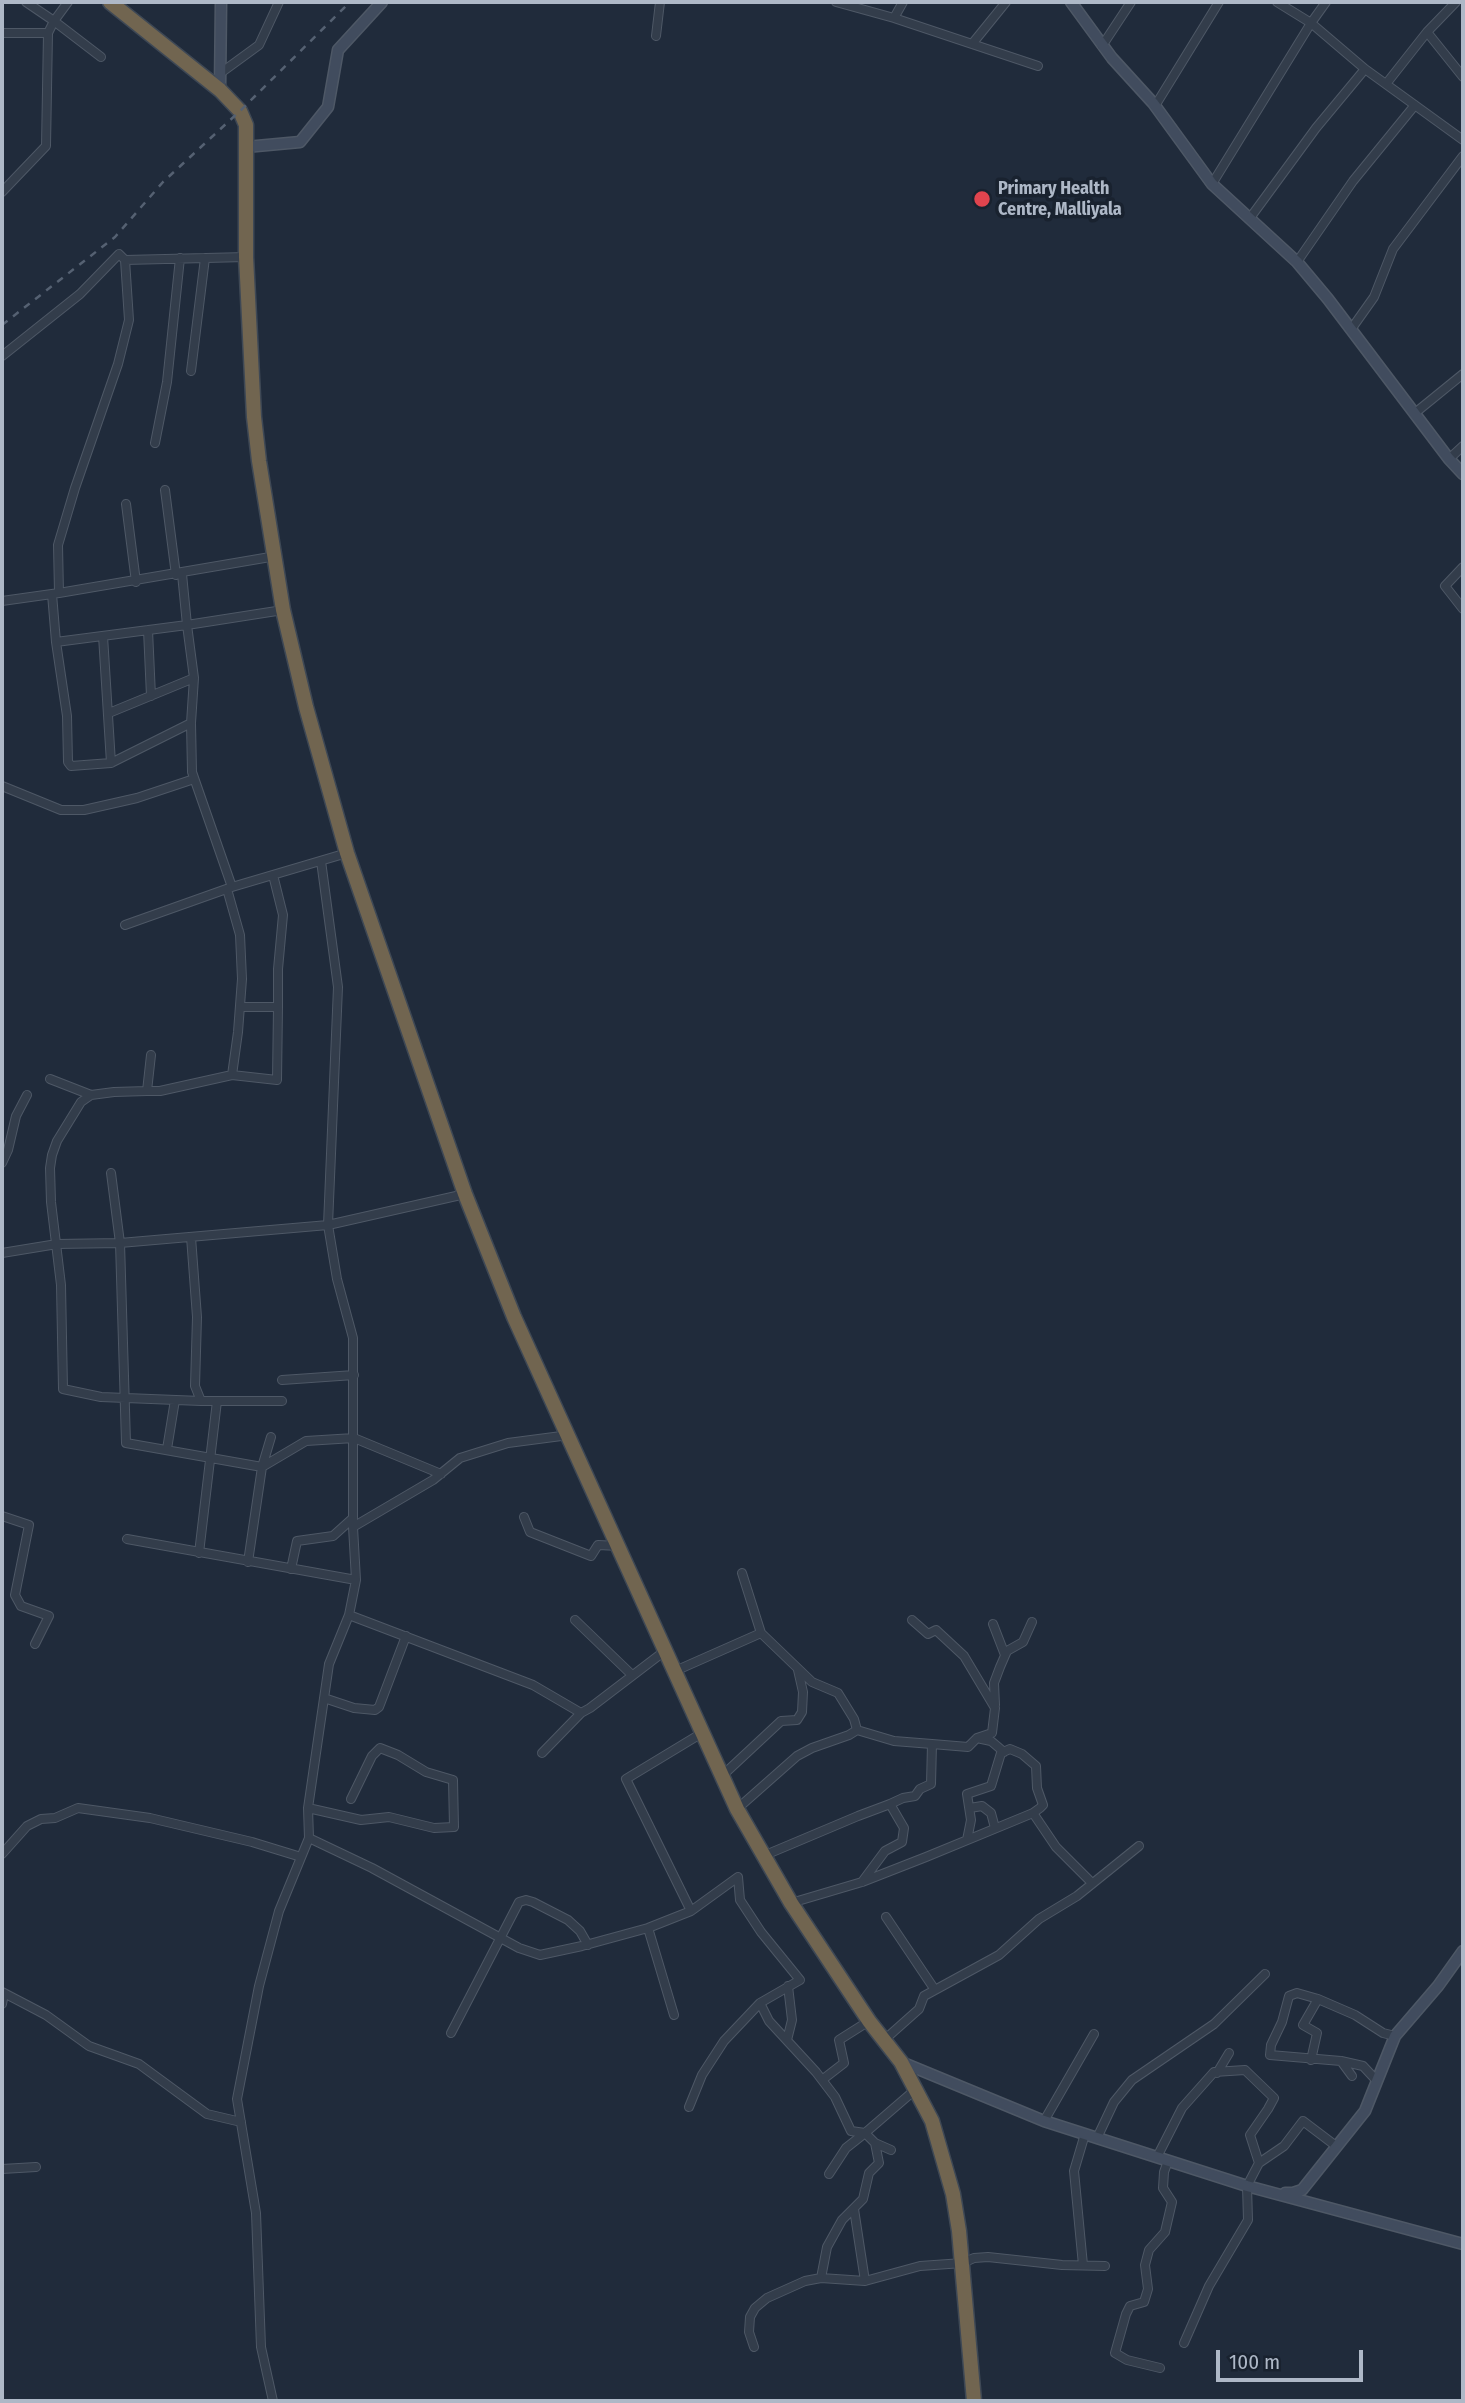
<!DOCTYPE html>
<html>
<head>
<meta charset="utf-8">
<style>
  body { margin:0 }
  #map { position:relative; width:1465px; height:2403px; overflow:hidden; background:#202b3b; font-family:"Fira Sans Condensed",sans-serif }
  canvas { display:block }
  .frame { position:absolute; inset:0; border:4px solid #aeb8c7; pointer-events:none }
  .scale { position:absolute; left:1216px; top:2350px; width:147px; height:32px; box-sizing:border-box; border:4px solid #aeb8c7; border-top:0; padding-left:9px; font-size:21px; line-height:24px; white-space:nowrap; color:#aeb8c7; -webkit-text-stroke:5px #19222f; paint-order:stroke }
</style>
</head>
<body>
<div id="map">
<canvas width="1465" height="2403"></canvas>
<div class="frame"></div>
<div class="scale">100 m</div>
</div>
<script>
const ctx = document.querySelector('canvas').getContext('2d');
ctx.lineJoin = 'round';
const shape = rows => new Path2D(rows.map(r => 'M' + r).join(''));
function strokePath(path, color, width, dash) { ctx.strokeStyle = color; ctx.lineWidth = width; ctx.lineCap = dash ? 'butt' : 'round'; ctx.setLineDash(dash || []); ctx.stroke(path); }
function drawText(font, color, halo, rows, align = 'center') {
  ctx.font = font + ' "Fira Sans Condensed",sans-serif'; ctx.lineWidth = 7; ctx.setLineDash([]); ctx.textBaseline = 'middle'; ctx.strokeStyle = halo; ctx.fillStyle = color; for (const [text, x, y, turn = 0] of rows) {
    ctx.save(); ctx.translate(x, y); ctx.rotate((+turn || 0) * Math.PI / 180); ctx.textAlign = isNaN(turn) ? turn : align; if (halo) ctx.strokeText(text, 0, 0); ctx.fillText(text, 0, 0); ctx.restore();
  }
}
const street = shape([
  [26,2,54,21,68,2],
  [836,2,894,18,1038,66],
  [1277,2,1311,23,1365,69,1463,140],
  [894,18,903,2],
  [1427,32,1456,2],
  [2,33,48,33],
  [656,36,660,2],
  [972,44,1006,2],
  [1102,46,1131,2],
  [222,72,259,45,279,2],
  [1386,84,1427,32,1463,77],
  [1155,106,1219,2],
  [1212,184,1311,23,1326,2],
  [2,192,46,146,48,33,54,21,101,57],
  [1250,218,1316,128,1365,69],
  [1297,262,1353,181,1415,105],
  [1352,328,1374,297,1393,249,1463,156],
  [2,356,80,294,119,254,125,260,246,257],
  [191,371,205,258],
  [1415,413,1463,374],
  [155,443,167,382,180,258],
  [1449,459,1463,446],
  [165,490,176,575],
  [126,504,136,582],
  [1463,567,1445,586,1463,609],
  [182,574,187,625,283,610],
  [59,593,276,556],
  [52,594,56,642],
  [2,601,59,593,58,545,75,488,118,364,129,320,125,260],
  [148,630,151,696],
  [103,636,111,763],
  [109,713,194,678],
  [191,723,111,763,71,766,68,762,67,716,56,642,187,625,194,678,191,723,192,772,232,887],
  [2,786,61,810,84,810,137,798,194,779],
  [125,925,232,887,347,853],
  [240,1007,278,1007,278,969,283,915,273,875],
  [151,1055,147,1091,160,1091,232,1075,238,1032,242,979,240,935,227,889],
  [232,1075,277,1080,278,1007],
  [50,1079,91,1095],
  [147,1091,114,1092,91,1095,81,1102,57,1141,52,1155,50,1168,51,1202,61,1285,63,1389,101,1397,201,1401,195,1386,197,1317,191,1237],
  [2,1163,8,1150,16,1116,27,1095],
  [111,1173,120,1243,126,1443,262,1467,248,1562],
  [2,1253,57,1244,120,1243,328,1225,338,987,321,861],
  [282,1380,354,1375],
  [201,1401,282,1401],
  [271,1437,262,1467,306,1441,354,1438,441,1474],
  [167,1449,175,1400],
  [2,1516,29,1525,15,1595,21,1606,49,1616,35,1644],
  [524,1517,530,1532,591,1556,598,1545,619,1546],
  [353,1527,433,1480,460,1458,508,1443,569,1435],
  [127,1539,356,1580],
  [199,1553,217,1401],
  [291,1569,297,1541,333,1536,353,1518],
  [349,1615,533,1685,581,1713,590,1708,666,1650],
  [575,1620,632,1675],
  [912,1620,928,1634,936,1630,964,1656,995,1708,992,1733,977,1738],
  [993,1624,1005,1655],
  [761,1633,812,1682,838,1693,854,1719,857,1730,894,1741,932,1744,931,1784,920,1789,915,1796,903,1798,890,1804,904,1828,902,1842,885,1851,862,1882],
  [675,1671,761,1633,742,1573],
  [324,1698,354,1708,375,1710,379,1707,406,1636],
  [995,1705,994,1683,1000,1667,1007,1651,1023,1642,1032,1622],
  [932,1744,968,1747,977,1738,991,1741,1004,1752],
  [542,1753,581,1713],
  [723,1775,781,1721,797,1720,802,1712,803,1692,798,1670],
  [308,1808,361,1820,389,1817,434,1828,454,1827,453,1780,426,1772,398,1755,380,1748,372,1756,351,1799],
  [970,1808,982,1806,991,1813,995,1828],
  [737,1809,797,1756,812,1748,849,1735,857,1730],
  [1033,1813,1056,1847,1091,1882],
  [309,1838,372,1868,519,1948,540,1955,582,1946,648,1928,691,1911,738,1877,740,1900,761,1932,800,1980,760,2003,769,2021,816,2072,835,2097,851,2131,865,2133,916,2089],
  [2,1854,27,1826,41,1819,55,1818,78,1808,150,1818,252,1842,301,1857],
  [763,1856,858,1816,890,1804],
  [791,1903,862,1882,926,1857,1033,1813,1040,1808,1043,1805,1037,1788,1036,1766,1022,1754,1010,1749,1001,1753,991,1786,967,1794,971,1820,967,1840],
  [691,1911,626,1779,702,1733],
  [648,1928,674,2015],
  [935,1990,999,1955,1039,1919,1077,1896,1139,1846],
  [2,1992,46,2015,89,2046,139,2064,207,2114,241,2122],
  [2,2004,4,1993],
  [451,2033,519,1902,526,1900,533,1902,568,1920,580,1931,588,1945],
  [787,2040,792,2020,788,1986],
  [883,2041,919,2009,924,1996,935,1990,886,1917],
  [1311,2060,1317,2033,1303,2025,1318,1999],
  [1341,2061,1352,2076],
  [1217,2073,1229,2053],
  [822,2080,844,2063,839,2040,869,2021],
  [1377,2081,1363,2066,1341,2061,1270,2055,1271,2045,1282,2022,1289,1996,1297,1993,1318,1999,1355,2015,1383,2033,1395,2036],
  [689,2107,702,2075,724,2041,760,2003],
  [1044,2121,1094,2034],
  [1097,2138,1114,2102,1132,2080,1214,2024,1265,1974],
  [1157,2157,1182,2108,1214,2072,1245,2070,1274,2098,1268,2109,1250,2135,1259,2163],
  [2,2169,36,2167],
  [829,2174,846,2148,865,2133,875,2143,891,2150],
  [1083,2265,1074,2171,1085,2134],
  [821,2278,827,2247,842,2220,863,2199,869,2173,879,2163,875,2143],
  [865,2281,920,2266,963,2263,974,2258,988,2257,1062,2265,1105,2266],
  [1184,2343,1209,2286,1248,2220,1247,2186,1259,2163,1284,2146,1303,2121,1336,2146],
  [754,2347,749,2332,750,2317,755,2308,767,2298,805,2281,821,2278,865,2281,854,2209],
  [1160,2368,1127,2360,1115,2353,1126,2314,1130,2306,1144,2302,1148,2289,1145,2265,1149,2250,1165,2232,1172,2202,1163,2188,1164,2172,1168,2161],
  [273,2401,261,2347,256,2213,237,2099,259,1986,279,1911,309,1838,308,1808,329,1664,349,1615,356,1580,353,1527,353,1338,337,1279,328,1225,465,1194]
]);
const secondary = shape([
  [1071,2,1112,58,1153,103,1212,184,1297,262,1328,299,1449,459,1463,474],
  [220,90,221,2],
  [246,147,300,142,328,107,338,50,382,2],
  [901,2062,1044,2121,1247,2186,1463,2244],
  [1285,2193,1293,2193,1302,2190,1365,2111,1395,2036,1438,1986,1463,1951]
]);
const highway = shape([
  [110,2,220,90,240,111,246,125,246,257,254,417,259,461,283,610,306,707,347,853,465,1194,514,1317,737,1809,791,1903,869,2021,901,2062,932,2121,953,2194,959,2231,974,2401]
]);
const rail = shape([
  [2,325,115,237,163,182,240,111,350,2]
]);
const markers = [
  [982,199,9,"#e0444e"]
];
const poiNames = [
  ["Primary Health",998,189],
  ["Centre, Malliyala",998,210]
];
strokePath(street, '#4e5866', 10);
strokePath(secondary, '#4e5866', 13);
strokePath(highway, '#3e4855', 17);
strokePath(street, '#333d4b', 8);
strokePath(secondary, '#414c5e', 10);
strokePath(highway, '#716550', 14);
strokePath(rail, '#556172', 2.5, [7, 7]);
for (const [x, y, r, color] of markers) { const dot = new Path2D(); dot.arc(x, y, r, 0, 2 * Math.PI); ctx.fillStyle = color; ctx.fill(dot); strokePath(dot, '#19222f', 2.5); }
drawText('bold 18px', '#aeb8c7', '#19222f', poiNames, 'left');
</script>
</body>
</html>
